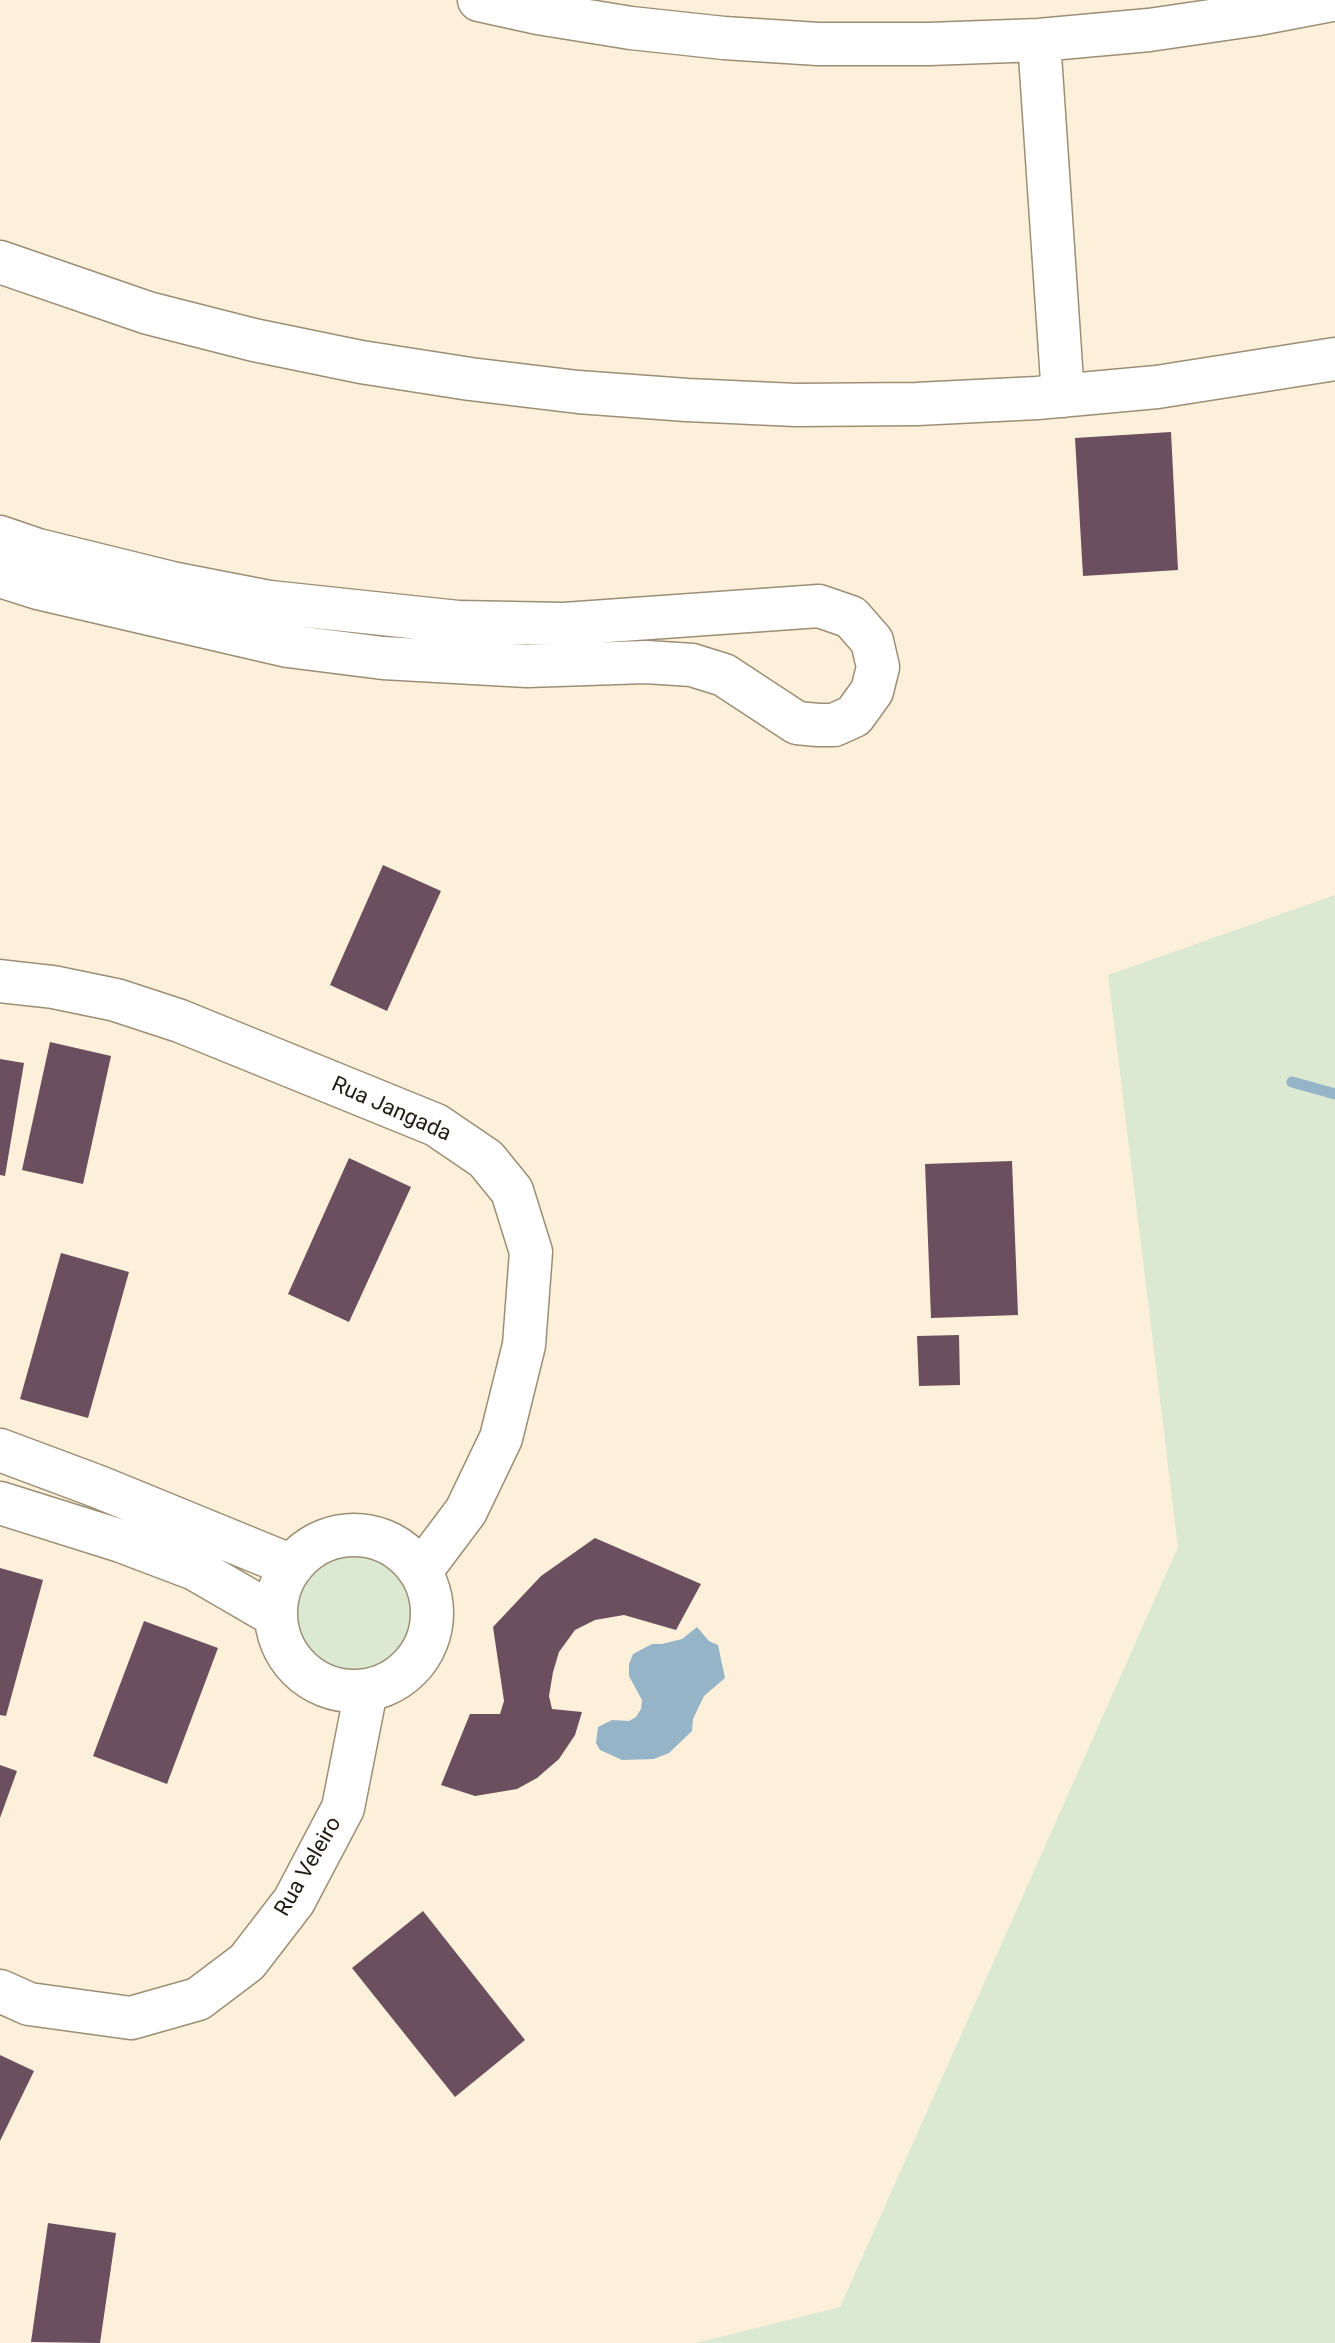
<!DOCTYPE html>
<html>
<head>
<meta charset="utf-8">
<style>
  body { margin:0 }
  canvas { display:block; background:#fdf0da }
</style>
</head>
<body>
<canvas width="1335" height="2343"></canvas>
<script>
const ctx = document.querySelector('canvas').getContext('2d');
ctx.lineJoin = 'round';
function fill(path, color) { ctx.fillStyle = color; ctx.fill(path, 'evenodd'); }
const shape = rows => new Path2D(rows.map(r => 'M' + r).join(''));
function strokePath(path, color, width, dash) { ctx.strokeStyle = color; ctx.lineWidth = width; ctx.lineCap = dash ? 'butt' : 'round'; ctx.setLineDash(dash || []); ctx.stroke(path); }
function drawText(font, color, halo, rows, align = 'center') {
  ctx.font = font + ' Roboto,sans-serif'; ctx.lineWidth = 8; ctx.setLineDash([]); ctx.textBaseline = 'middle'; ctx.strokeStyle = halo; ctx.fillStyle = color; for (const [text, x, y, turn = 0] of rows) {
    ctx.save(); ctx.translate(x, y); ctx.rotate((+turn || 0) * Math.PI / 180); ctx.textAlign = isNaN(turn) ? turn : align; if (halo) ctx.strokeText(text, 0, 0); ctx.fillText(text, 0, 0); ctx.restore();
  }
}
const green = shape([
  [1335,895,1335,2343,696,2343,840,2307,1178,1547,1108,975],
  '295 1612a64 64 0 1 1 128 0a64 64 0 1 1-128 0Z'
]);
const water = shape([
  [697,1627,709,1641,718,1645,725,1678,704,1696,693,1719,692,1731,669,1753,654,1759,622,1760,600,1750,596,1743,598,1727,612,1720,629,1721,636,1717,641,1709,642,1700,629,1676,629,1664,633,1654,652,1644,662,1644,682,1639]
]);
const stream = shape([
  [1292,1082,1335,1094]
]);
const building = shape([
  [1171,432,1178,570,1083,576,1075,438],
  [383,865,441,891,387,1011,330,985],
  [50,1042,111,1056,83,1184,22,1170],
  [0,1059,24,1063,5,1176,0,1175],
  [349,1158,411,1187,349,1322,288,1294],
  [1012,1161,1018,1315,931,1318,925,1164],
  [61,1253,129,1272,88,1418,20,1399],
  [959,1335,960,1385,919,1386,917,1336],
  [595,1538,701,1584,676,1630,624,1615,595,1620,575,1630,559,1652,553,1672,549,1696,552,1709,582,1712,575,1735,559,1759,537,1778,517,1789,475,1796,441,1785,470,1714,500,1714,504,1701,493,1627,541,1576],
  [0,1568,43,1580,6,1716,0,1715],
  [144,1621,218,1648,167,1784,93,1756],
  [0,1765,17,1771,0,1818],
  [423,1911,525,2040,455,2097,352,1968],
  [0,2055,34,2071,0,2141],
  [48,2223,116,2233,100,2343,31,2342]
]);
const minor = shape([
  [479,0,538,13,631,28,724,38,818,44,929,44,1039,40,1149,30,1259,14,1332,0],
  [1039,40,1063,396],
  [0,262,148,313,254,340,361,362,470,379,578,392,687,400,796,405,917,404,1037,398,1157,387,1335,359],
  [0,537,38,550,172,583,270,602,458,622,564,624,819,606,851,617,872,641,878,667,872,691,854,716,834,725,818,725,797,723,724,675,692,665,646,662,527,666,383,658,288,646,38,588,0,576],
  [0,981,53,987,116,1000,180,1021,436,1125,486,1159,512,1191,531,1252,524,1345,501,1438,466,1511,421,1571],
  [0,1450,99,1487,292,1566],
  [0,1503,121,1541,195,1569,276,1616],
  '276 1613a78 78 0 1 1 156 0a78 78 0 1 1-156 0Z',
  [0,1991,29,2004,131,2018,198,1999,247,1962,294,1901,343,1808,366,1691]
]);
const streetNames = [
  ["Rua Jangada",391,1110,24],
  ["Rua Veleiro",309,1867,-60]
];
fill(green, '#dbe9d2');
fill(water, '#96b4c8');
strokePath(stream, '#96b4c8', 11);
fill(building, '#6b4f5e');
strokePath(minor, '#9c8e74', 45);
strokePath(minor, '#fff', 42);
drawText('22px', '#221c12', '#fff', streetNames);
</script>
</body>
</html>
